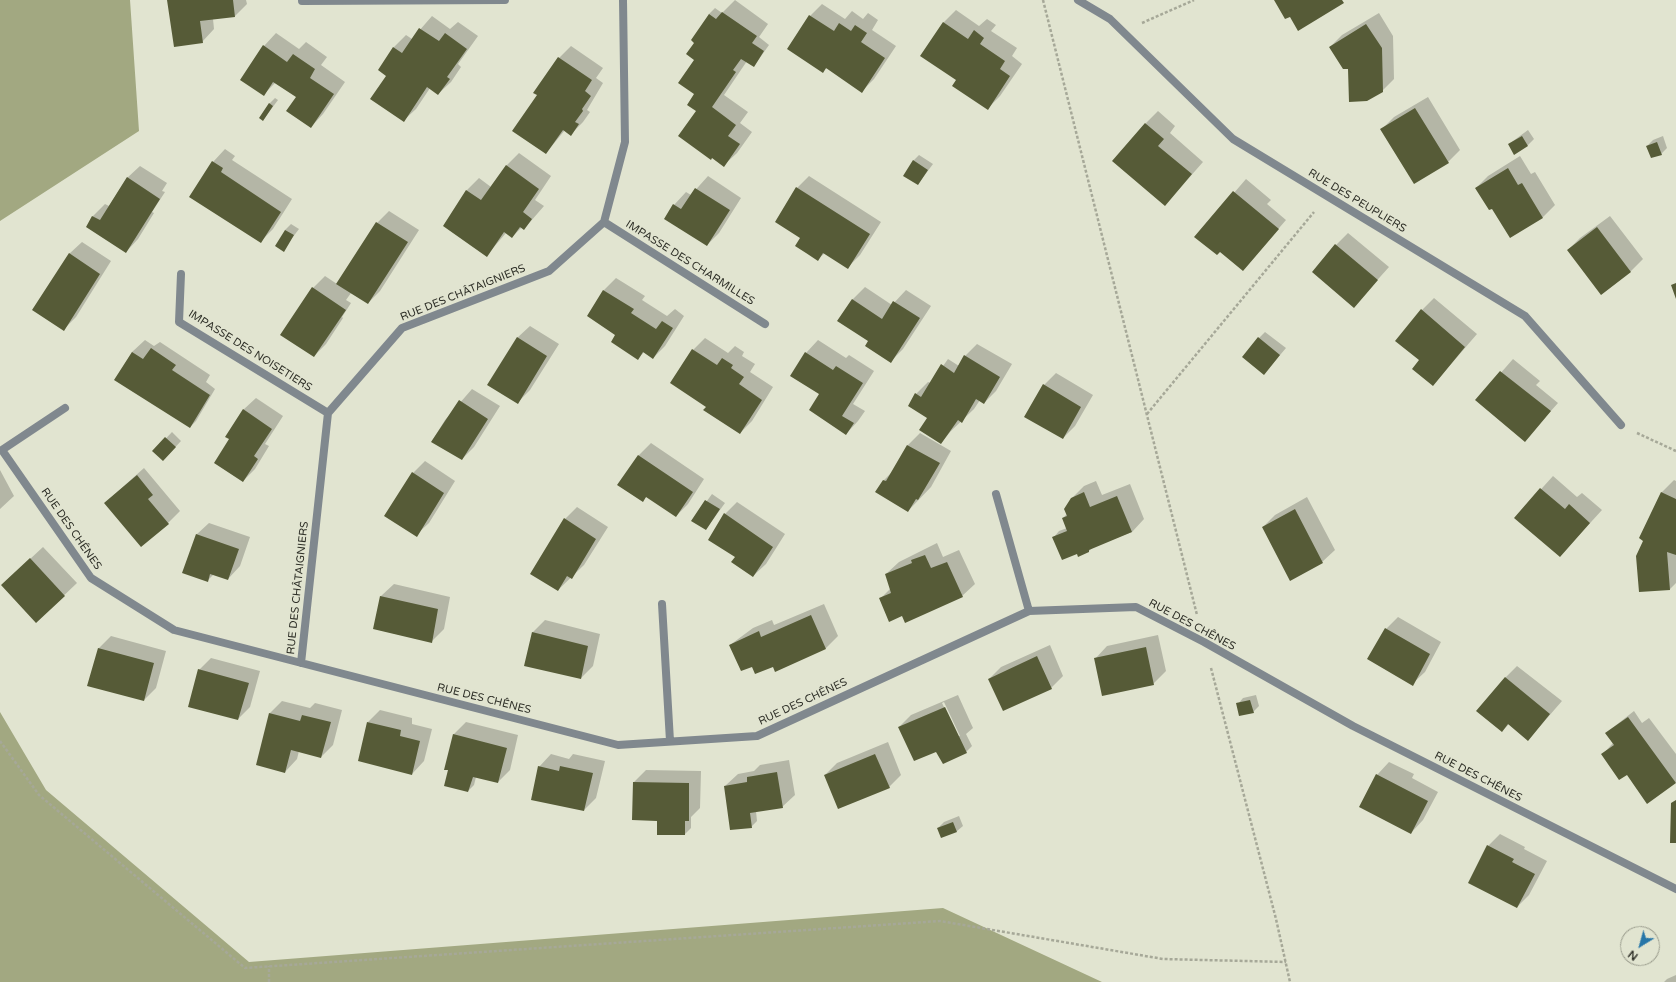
<!DOCTYPE html>
<html>
<head>
<meta charset="utf-8">
<style>
  body { margin:0 }
  #map { position:relative; width:1676px; height:982px; overflow:hidden; background:#e1e4d0; font-family:"Varela Round",sans-serif }
  canvas { display:block }
  .north { position:absolute; left:1620px; top:926px; width:40px; height:40px; box-sizing:border-box; background:#e1e4d0; border:1px solid #9a9c8d; border-radius:50%; rotate:217deg; font-size:11px; font-weight:700; line-height:16px; text-align:center; color:#2f3028 }
  .north::after { content:''; display:block; margin:auto; width:14px; height:18px; background:#2776a8; clip-path:polygon(50% 0,100% 100%,50% 72%,0 100%) }
</style>
</head>
<body>
<div id="map">
<canvas width="1676" height="982"></canvas>
<div class="north">N</div>
</div>
<script>
const ctx = document.querySelector('canvas').getContext('2d');
ctx.lineJoin = 'round';
function fill(path, color) { ctx.fillStyle = color; ctx.fill(path, 'evenodd'); }
const shape = rows => new Path2D(rows.map(r => 'M' + r).join(''));
function strokePath(path, color, width, dash) { ctx.strokeStyle = color; ctx.lineWidth = width; ctx.lineCap = dash ? 'butt' : 'round'; ctx.setLineDash(dash || []); ctx.stroke(path); }
function drawText(font, color, halo, rows, align = 'center') {
  ctx.font = font + ' "Varela Round",sans-serif'; ctx.lineWidth = 4; ctx.setLineDash([]); ctx.textBaseline = 'middle'; ctx.strokeStyle = halo; ctx.fillStyle = color; for (const [text, x, y, turn = 0] of rows) {
    ctx.save(); ctx.translate(x, y); ctx.rotate((+turn || 0) * Math.PI / 180); ctx.textAlign = isNaN(turn) ? turn : align; if (halo) ctx.strokeText(text, 0, 0); ctx.fillText(text, 0, 0); ctx.restore();
  }
}
const forest = shape([
  [0,0,130,0,139,131,0,221],
  [0,712,46,790,249,962,943,908,1102,982,0,982]
]);
const shadow = shape([
  [168,0,246,0,247,4,235,16,213,19,214,29,202,42],
  [735,0,768,24,759,37,769,45,754,66,747,61,724,95,748,112,740,123,752,132,737,153,724,165,697,111,696,42,709,14,715,8,722,13],
  [822,4,845,19,852,11,863,19,868,13,878,20,872,30,896,46,874,79,862,91,827,68,822,72,810,16],
  [956,10,979,26,987,19,996,25,991,31,1017,48,1012,56,1022,64,1000,96,988,108,957,80,943,23],
  [1379,13,1393,36,1394,79,1382,91,1349,68,1330,47,1342,35],
  [432,16,450,29,458,22,478,36,458,64,461,67,451,82,438,94,430,88,416,109,403,121,388,76,380,70,394,47,406,35,412,39],
  [276,33,299,49,306,42,327,57,321,65,345,82,323,114,311,127,297,97,276,82,264,94,241,80,264,46],
  [571,46,603,68,596,78,603,83,587,110,590,112,583,122,571,134,565,130,546,153,538,95,559,58],
  [1428,97,1460,150,1448,162,1382,129,1394,117],
  [275,98,278,100,263,120,269,104],
  [1158,111,1175,126,1170,133,1203,162,1165,205,1146,123],
  [1528,130,1534,139,1528,145,1509,144],
  [1663,136,1667,148,1661,154,1647,146,1653,140],
  [225,149,235,156,232,160,292,199,273,229,261,241,213,162],
  [519,153,551,176,535,200,544,206,524,229,522,227,512,237,506,233,487,255,444,225,467,190,479,178,491,187,507,165],
  [919,155,933,164,918,184,913,161],
  [1520,156,1531,174,1535,172,1555,205,1543,217,1511,236,1492,208,1476,188,1488,176],
  [140,166,167,183,162,191,165,192,152,212,154,213,138,239,126,252,87,227,93,216,105,204,109,206,127,178],
  [708,176,741,198,719,233,707,245,674,205,686,192,691,195],
  [809,176,881,222,860,255,848,267,825,253,818,259,801,238,797,188],
  [1246,179,1271,200,1267,204,1286,220,1243,270,1221,252,1196,237],
  [389,211,419,230,380,291,368,303,351,293,346,300,351,303,342,317,343,318,326,344,314,356,313,288,325,276,337,284,377,223],
  [1610,216,1643,259,1631,271,1602,294,1568,250,1580,238],
  [291,224,299,229,283,250,285,230],
  [1348,233,1389,267,1354,306,1336,245],
  [82,242,111,261,76,317,64,329,69,254],
  [616,278,645,296,642,300,667,316,675,309,684,316,665,346,653,358,644,352,638,359,617,334,588,315,604,290],
  [865,287,892,305,906,290,931,306,903,349,891,361,870,341,839,321,853,299],
  [1434,298,1477,334,1433,385,1420,360,1422,310],
  [530,326,559,344,530,390,518,402,517,338],
  [1265,332,1286,348,1264,374,1259,338],
  [705,338,728,353,735,346,744,352,742,356,755,364,750,372,773,387,752,421,740,433,693,350],
  [145,340,154,346,160,342,210,375,206,382,215,389,196,421,190,427,115,380,132,352],
  [818,340,846,358,849,355,874,371,853,404,865,411,858,421,846,434,806,353],
  [977,344,1012,364,996,391,984,403,980,400,974,409,951,431,941,443,916,394,928,382,931,383,948,359,959,366,965,356],
  [1513,359,1540,381,1536,385,1558,403,1525,440,1477,400],
  [1056,373,1093,395,1075,426,1063,438,1044,385],
  [472,389,500,406,474,447,462,459,432,441,445,420],
  [256,398,283,416,265,444,269,446,255,469,243,481,230,439,243,410],
  [172,432,181,441,169,454,154,451],
  [920,433,951,451,931,487,908,511,884,480,893,471,908,445],
  [651,443,704,479,688,504,676,516,647,496,642,501,619,485,639,455],
  [425,461,455,481,429,523,416,535,413,473],
  [144,468,180,511,168,523,105,503],
  [0,470,14,496,0,509],
  [1553,476,1577,497,1582,493,1602,510,1560,556,1516,517],
  [1674,480,1676,481,1676,583,1670,589,1640,591,1645,540,1640,537,1662,492],
  [1096,481,1102,495,1130,484,1144,519,1132,532,1093,547,1089,551,1077,552,1054,537,1059,531,1067,528,1063,518,1067,514,1072,498,1084,486],
  [712,494,725,503,706,529,693,520],
  [1307,497,1335,550,1322,562,1263,527,1275,515],
  [737,502,785,534,766,564,753,576,725,514],
  [577,507,608,527,584,565,558,590,565,519],
  [209,523,250,537,240,566,228,579,214,574,208,580,196,535],
  [937,543,943,557,959,550,975,584,962,596,880,599,891,588,886,574,899,562],
  [43,547,77,583,36,622,15,573],
  [394,584,450,597,444,629,431,642,375,629,381,596],
  [824,604,838,636,826,648,776,671,773,666,752,665,730,645,753,628,772,620,774,625],
  [1398,617,1441,642,1425,672,1412,684,1386,629],
  [545,620,600,634,593,666,581,678,525,665,533,632],
  [1158,635,1166,671,1153,684,1095,659,1107,646],
  [111,636,166,651,156,688,144,700,98,649],
  [1050,645,1063,676,1051,688,989,679,1001,667],
  [211,658,260,671,250,707,238,719,199,670],
  [1517,666,1562,701,1528,740,1509,724,1502,731,1505,678],
  [958,695,973,728,966,734,972,746,966,752,937,750,899,727,911,715],
  [944,702,960,736,958,736,942,703],
  [1256,695,1259,706,1253,712,1238,704,1243,698],
  [282,701,310,708,315,703,342,710,333,745,321,757,299,751,297,759,285,772,270,713],
  [380,710,412,718,412,724,432,729,424,761,412,774,368,722],
  [1634,711,1642,723,1649,718,1676,754,1676,782,1647,802,1627,774,1602,755,1613,743,1606,733],
  [466,722,518,735,510,770,498,782,476,777,474,785,468,791,449,770,454,734],
  [888,742,901,775,889,787,825,775,837,763],
  [551,754,569,759,573,754,605,761,596,798,584,810,539,767],
  [789,760,795,795,782,807,756,811,757,821,751,827,725,786,738,774,754,771,760,765],
  [1389,762,1414,774,1412,778,1438,792,1423,820,1411,833,1377,775],
  [646,770,701,771,700,808,691,817,691,828,685,834,658,821,634,782],
  [959,816,963,826,957,831,941,837,938,828,944,822],
  [1500,834,1525,847,1524,849,1547,861,1529,895,1517,907,1488,846],
  [1676,975,1676,982,1664,982,1667,979]
]);
const building = shape([
  [167,0,233,0,235,17,200,21,203,43,174,47],
  [1274,0,1342,0,1344,3,1298,31,1290,17,1285,19],
  [722,12,757,36,752,43,764,51,754,67,741,59,733,70,736,72,712,107,736,125,728,136,740,144,724,167,712,158,711,160,678,136,696,111,687,105,694,94,678,83,694,60,686,54,694,43,691,40,709,14,716,19],
  [809,15,834,31,839,23,851,31,855,25,867,33,861,42,885,58,862,93,826,68,823,73,787,49],
  [943,22,968,39,974,30,984,38,980,44,1005,61,1000,69,1010,76,988,110,952,86,956,80,920,56],
  [1366,24,1382,48,1383,92,1367,101,1349,102,1348,69,1343,69,1329,47],
  [419,28,439,41,445,33,467,49,447,77,450,79,438,95,427,87,404,122,370,99,386,76,378,70,393,47,402,53],
  [263,45,287,62,293,54,315,69,310,78,334,94,311,128,286,111,296,97,273,82,264,96,240,80],
  [558,57,592,80,585,91,591,96,582,109,583,111,575,122,579,124,571,136,563,130,546,154,512,131,537,95,533,93],
  [269,103,273,106,263,121,259,118],
  [1415,108,1449,163,1414,184,1380,129],
  [1145,123,1164,139,1158,146,1192,174,1165,206,1112,161],
  [1522,136,1528,146,1514,155,1508,144],
  [1657,142,1662,155,1651,158,1646,146],
  [913,160,928,170,918,185,903,176],
  [212,161,223,168,221,172,281,212,261,243,189,197],
  [506,165,539,189,523,212,532,219,524,230,520,227,512,238,504,232,487,257,443,226,466,190,481,200],
  [1508,168,1518,185,1522,183,1543,218,1510,238,1492,209,1489,210,1475,188],
  [127,177,160,199,126,253,86,227,92,216,100,220],
  [796,187,870,234,848,269,823,253,818,261,806,253,795,246,800,238,775,222],
  [695,188,730,210,707,246,664,219,673,204,681,209],
  [1233,191,1279,229,1243,271,1220,252,1217,255,1194,237],
  [376,222,408,242,368,304,336,284],
  [1597,227,1631,272,1601,295,1567,250],
  [285,230,294,235,284,252,275,246],
  [1335,244,1378,280,1354,308,1312,272],
  [69,253,100,274,64,331,32,310],
  [1676,283,1676,299,1671,285],
  [312,287,346,310,314,357,280,335],
  [603,290,634,309,631,313,656,329,662,321,673,328,653,359,643,352,638,360,611,342,615,335,587,316],
  [852,299,882,319,893,301,920,318,891,363,865,346,868,341,837,321],
  [1421,309,1465,347,1433,386,1412,369,1419,360,1395,341],
  [517,337,547,356,518,404,487,385],
  [1258,337,1280,355,1264,375,1242,357],
  [151,348,176,365,172,370,210,395,190,428,114,380,132,352,143,359],
  [692,349,717,365,722,358,733,365,731,368,744,377,739,384,762,400,740,434,703,410,706,407,670,383],
  [805,352,833,370,836,366,863,383,842,416,854,423,846,435,809,410,819,394,790,376],
  [964,355,1000,377,984,404,976,399,962,423,958,420,941,444,919,430,927,418,908,406,915,393,921,397,941,364,954,373],
  [1500,371,1551,411,1525,442,1475,400],
  [1043,384,1081,407,1063,439,1024,417],
  [459,400,488,419,462,460,431,442],
  [243,409,272,429,254,456,258,459,243,482,214,463,229,439,225,437],
  [165,437,176,447,163,461,152,451],
  [907,445,940,463,918,500,916,499,908,512,875,492,883,480,886,481],
  [638,455,693,492,676,517,646,497,643,502,617,485],
  [412,472,444,493,417,537,384,516],
  [137,475,153,495,148,499,169,524,141,547,104,503],
  [1540,488,1565,509,1569,504,1590,523,1560,557,1514,518],
  [1084,492,1090,507,1117,496,1132,532,1089,550,1089,552,1078,557,1077,554,1062,560,1052,537,1067,531,1062,518,1067,516,1064,509,1071,498],
  [1661,492,1676,499,1676,555,1667,552,1670,590,1639,592,1636,556,1643,541,1639,538],
  [705,500,720,509,706,530,691,521],
  [1295,509,1323,563,1290,581,1262,527],
  [724,513,773,547,753,577,731,562,735,557,708,540],
  [564,518,596,539,572,579,567,576,558,591,530,574],
  [196,534,239,549,228,580,210,574,208,582,182,573],
  [925,555,931,568,947,562,963,597,905,623,902,616,889,622,879,598,891,593,885,574,912,563,911,560],
  [30,558,65,596,36,623,1,585],
  [380,596,438,609,432,643,373,629],
  [811,615,826,649,775,672,773,667,755,674,752,667,741,671,729,645,759,631,761,637],
  [1385,628,1430,654,1413,686,1367,659],
  [532,632,588,646,581,679,524,666],
  [1146,647,1154,685,1102,696,1094,658],
  [98,648,154,663,144,701,87,686],
  [1037,656,1052,689,1003,711,988,679],
  [198,669,249,683,238,720,188,707],
  [1505,677,1550,714,1528,741,1508,724,1502,732,1476,711],
  [1250,700,1254,713,1239,716,1236,703],
  [945,707,967,753,943,764,936,752,914,761,898,727],
  [269,713,300,721,302,715,331,722,321,758,291,750,285,773,256,765],
  [1628,717,1676,783,1647,804,1627,775,1619,780,1601,754,1614,745,1605,733],
  [367,722,401,730,400,736,420,741,412,775,358,761],
  [453,734,507,748,498,783,473,777,468,792,444,786,448,770,444,770],
  [875,754,890,788,838,809,824,775],
  [538,766,559,771,560,766,593,773,584,811,531,800],
  [777,772,783,808,750,813,752,828,730,830,724,786,747,782,747,777],
  [1376,774,1428,801,1411,834,1359,807],
  [633,782,689,783,689,821,685,821,685,835,657,835,657,821,632,820],
  [1676,800,1676,843,1670,843,1671,803],
  [953,822,957,832,941,838,937,828],
  [1487,845,1514,859,1512,862,1535,874,1517,908,1468,883]
]);
const path = shape([
  [1043,0,1197,615],
  [1142,23,1194,0],
  [1147,414,1314,212],
  [1637,433,1676,451],
  [1211,668,1276,919,1290,982],
  [0,741,39,795,245,968,940,921,1163,959,1286,962],
  [269,982,269,966]
]);
const street = shape([
  [1078,0,1110,19,1233,139,1525,316,1621,425],
  [302,1,505,0],
  [604,222,765,324],
  [181,274,179,322,328,413],
  [65,408,2,450,91,578,174,630,618,745,757,736,1029,611,1136,607,1204,642,1353,726,1676,889],
  [996,494,1029,611],
  [662,604,670,741],
  [301,663,328,413,402,328,549,271,604,222,625,142,623,0]
]);
const streetNames = [
  ["RUE DES PEUPLIERS",1357,201,31],
  ["IMPASSE DES CHARMILLES",690,263,32],
  ["RUE DES CHÂTAIGNIERS",463,293,-22],
  ["IMPASSE DES NOISETIERS",250,351,32],
  ["RUE DES CHÊNES",71,529,55],
  ["RUE DES CHÂTAIGNIERS",298,588,-84],
  ["RUE DES CHÊNES",1192,625,28],
  ["RUE DES CHÊNES",484,699,14],
  ["RUE DES CHÊNES",803,702,-25],
  ["RUE DES CHÊNES",1478,777,27]
];
fill(forest, '#a2a881');
fill(shadow, '#0003');
fill(building, '#565b37');
strokePath(path, '#a6a898', 2.5, [3, 2]);
strokePath(street, '#80888e', 8);
drawText('11px', '#2f3028', '#e1e4d0', streetNames);
</script>
</body>
</html>
